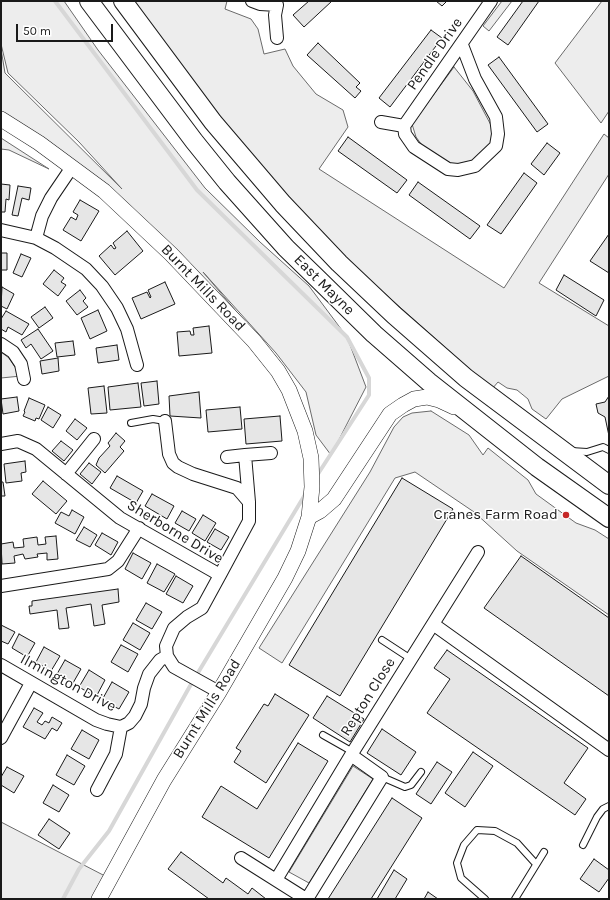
<!DOCTYPE html>
<html>
<head>
<meta charset="utf-8">
<style>
  body { margin:0 }
  #map { position:relative; width:610px; height:900px; overflow:hidden; background:#fff; font-family:Karla,sans-serif }
  canvas { display:block }
  .frame { position:absolute; inset:0; border:2px solid #1a1a1a; pointer-events:none }
  .scale { position:absolute; left:16px; top:24px; width:97px; height:18px; box-sizing:border-box; border:2px solid #1a1a1a; border-top:0; padding-left:5px; font-size:12px; line-height:14px; white-space:nowrap; color:#1a1a1a; -webkit-text-stroke:3px #fff; paint-order:stroke }
</style>
</head>
<body>
<div id="map">
<canvas width="610" height="900"></canvas>
<div class="frame"></div>
<div class="scale">50 m</div>
</div>
<script>
const ctx = document.querySelector('canvas').getContext('2d');
ctx.lineJoin = 'round';
function fill(path, color) { ctx.fillStyle = color; ctx.fill(path, 'evenodd'); }
const shape = rows => new Path2D(rows.map(r => 'M' + r).join(''));
function strokePath(path, color, width, dash) { ctx.strokeStyle = color; ctx.lineWidth = width; ctx.lineCap = dash ? 'butt' : 'round'; ctx.setLineDash(dash || []); ctx.stroke(path); }
function drawText(font, color, halo, rows, align = 'center') {
  ctx.font = font + ' Karla,sans-serif'; ctx.lineWidth = 3; ctx.setLineDash([]); ctx.textBaseline = 'middle'; ctx.strokeStyle = halo; ctx.fillStyle = color; for (const [text, x, y, turn = 0] of rows) {
    ctx.save(); ctx.translate(x, y); ctx.rotate((+turn || 0) * Math.PI / 180); ctx.textAlign = isNaN(turn) ? turn : align; if (halo) ctx.strokeText(text, 0, 0); ctx.fillText(text, 0, 0); ctx.restore();
  }
}
const built = shape([
  [1,1,64,1,98,50,205,188,260,242,309,286,347,337,366,387,331,455,316,435,306,392,276,353,203,272,269,350,171,254,1,114,1,49,5,73,122,189,79,142,8,73,1,44,1,1],
  [134,1,227,1,225,9,251,19,258,29,264,54,285,49,293,66,316,94,343,110,348,127,319,169,504,288,604,134,609,138,609,174,539,283,609,326,609,376,562,399,546,419,532,409,528,399,517,390,507,388,498,382,492,389,348,261,273,183,227,127,134,1],
  [502,1,512,1,489,31,483,26,502,1],
  [602,1,609,1,609,111,601,123,555,63,602,1],
  [454,67,473,91,493,129,493,142,472,162,461,165,448,165,424,148,416,137,412,124,454,67],
  [1,138,49,169,9,150,1,149,1,138],
  [1,352,9,358,21,376,1,378,1,352],
  [431,411,469,435,483,455,488,448,528,480,536,494,576,523,595,530,609,539,609,615,517,551,474,512,415,472,395,478,282,663,259,648,370,472,394,427,403,417,412,413,431,411],
  [353,766,373,779,309,883,289,872,353,766],
  [1,822,105,876,92,899,1,899,1,822]
]);
const stream = shape([
  [55,1,197,190,347,337,369,378,369,395,316,477],
  [63,899,79,869,109,831,190,686,306,493]
]);
const building = shape([
  [309,1,332,1,304,27,293,15,309,1],
  [436,1,447,1,442,6,436,1],
  [523,1,539,1,508,45,497,37,523,1],
  [431,30,442,38,390,107,379,98,431,30],
  [318,43,360,83,356,87,361,91,355,98,307,55,318,43],
  [499,57,548,124,537,132,488,65,499,57],
  [348,137,407,180,397,193,338,151,348,137],
  [547,143,560,153,544,175,531,164,547,143],
  [524,173,537,183,501,234,487,225,524,173],
  [418,182,480,226,470,239,409,195,418,182],
  [1,184,10,185,9,200,6,199,5,212,1,212,1,184],
  [18,186,31,188,29,200,22,198,18,216,12,215,18,186],
  [80,200,99,211,81,241,63,230,71,217,76,220,78,215,73,212,80,200],
  [127,231,143,251,115,275,99,256,111,245,114,249,116,248,113,243,127,231],
  [609,234,609,273,590,261,609,234],
  [1,253,7,253,7,270,1,270,1,253],
  [21,254,31,258,22,277,13,273,21,254],
  [54,270,64,278,61,282,66,285,58,296,43,284,54,270],
  [564,275,604,300,596,316,556,290,564,275],
  [165,282,175,304,141,319,132,298,147,292,150,298,151,297,148,290,165,282],
  [2,287,14,294,7,309,1,306,2,287],
  [80,290,86,298,83,301,88,307,77,315,66,301,80,290],
  [45,307,53,318,39,328,31,317,45,307],
  [98,310,107,331,90,339,81,318,98,310],
  [6,311,29,324,22,335,8,327,6,332,1,329,1,319,6,311],
  [209,326,212,353,179,356,177,332,190,331,191,335,194,335,193,328,209,326],
  [38,329,53,351,41,359,31,344,26,348,21,340,38,329],
  [73,341,75,355,57,357,55,343,73,341],
  [117,345,119,360,98,363,96,348,117,345],
  [58,358,59,371,42,374,40,361,58,358],
  [157,381,159,404,144,406,141,383,157,381],
  [138,383,141,407,110,410,108,387,138,383],
  [104,386,107,413,91,414,88,388,104,386],
  [199,392,201,418,170,416,169,396,199,392],
  [609,396,609,436,605,417,598,413,596,404,605,402,609,396],
  [17,397,19,411,3,414,1,399,17,397],
  [29,398,45,405,39,419,36,418,35,421,23,416,25,412,24,411,29,398],
  [48,407,61,415,53,428,41,420,48,407],
  [240,407,242,429,208,432,206,410,240,407],
  [280,416,282,441,246,444,244,419,280,416],
  [75,419,87,428,77,440,66,431,75,419],
  [116,433,125,441,120,447,124,451,105,473,96,465,99,458,110,446,108,443,116,433],
  [61,441,73,450,64,461,52,451,61,441],
  [25,461,26,472,21,473,22,481,6,483,4,464,25,461],
  [89,463,101,472,92,484,80,474,89,463],
  [117,476,143,491,136,503,110,488,117,476],
  [402,478,453,509,340,696,289,665,402,478],
  [43,481,67,501,56,514,32,494,43,481],
  [1,482,3,482,5,496,1,496,1,482],
  [152,494,174,506,167,519,145,506,152,494],
  [72,510,84,517,75,534,55,523,61,512,69,516,72,510],
  [182,511,196,519,189,531,175,523,182,511],
  [203,515,216,523,205,541,192,533,203,515],
  [84,527,97,535,90,547,76,540,84,527],
  [215,529,229,537,221,550,207,542,215,529],
  [102,533,118,542,111,555,95,545,102,533],
  [56,536,58,559,47,560,47,553,37,554,38,557,25,559,23,554,14,556,15,563,2,564,1,544,13,542,14,548,24,547,23,539,37,537,38,545,46,544,45,537,56,536],
  [133,553,151,563,142,579,125,569,133,553],
  [521,556,609,618,609,696,484,608,521,556],
  [157,564,175,574,164,592,147,583,157,564],
  [176,576,193,586,183,603,166,594,176,576],
  [118,589,119,602,102,605,105,624,94,626,91,604,66,608,69,628,59,629,57,610,30,614,29,606,32,606,32,601,118,589],
  [146,603,162,612,152,629,136,620,146,603],
  [133,623,150,633,140,650,123,640,133,623],
  [1,625,15,632,8,644,1,641,1,625],
  [19,634,35,643,27,657,12,648,19,634],
  [121,645,138,654,128,672,111,662,121,645],
  [44,647,60,656,51,671,36,662,44,647],
  [447,650,588,748,564,783,586,799,575,815,427,713,450,679,434,668,447,650],
  [65,660,81,669,73,683,57,674,65,660],
  [89,670,105,680,96,697,79,687,89,670],
  [112,682,129,692,119,709,102,700,112,682],
  [275,694,309,715,266,783,234,762,241,751,236,748,264,704,268,706,275,694],
  [327,696,364,719,350,742,313,718,327,696],
  [34,708,43,713,37,722,42,725,45,721,49,723,52,717,62,723,57,731,52,728,45,739,23,727,34,708],
  [382,729,416,752,401,775,367,753,382,729],
  [82,730,99,740,89,759,71,749,82,730],
  [298,743,328,761,269,858,202,817,221,786,257,809,298,743],
  [473,752,493,766,465,807,445,793,473,752],
  [67,755,85,766,74,785,56,775,67,755],
  [437,762,452,772,431,804,416,794,437,762],
  [7,767,24,776,14,793,1,785,1,777,7,767],
  [53,785,69,795,59,812,43,803,53,785],
  [392,798,422,818,371,899,328,899,392,798],
  [49,819,70,833,59,849,38,835,49,819],
  [181,852,223,883,226,878,248,894,252,888,266,899,209,899,168,869,181,852],
  [594,859,609,870,609,878,599,892,580,879,594,859],
  [394,870,407,879,395,899,377,899,394,870],
  [428,892,438,899,424,899,428,892]
]);
const service = shape([
  [131,423,153,419,165,421],
  [571,451,587,452,603,447,609,450],
  [382,640,411,659],
  [323,735,353,752],
  [382,777,405,787,411,785,421,772],
  [583,845,597,817,603,809,609,806],
  [485,899,461,878,457,863,464,845,477,830,495,831,517,843,536,864],
  [515,899,544,852]
]);
const minor = shape([
  [252,1,260,4,277,5],
  [277,5,275,15,277,38],
  [381,122,404,126],
  [404,126,405,134,414,147,448,169,458,170,475,166,496,146,498,134,496,117,475,79,462,45],
  [404,126,491,1],
  [1,230,36,238,55,248,86,269,102,286,117,308,127,329,137,365],
  [36,238,42,216,51,198,72,167],
  [1,344,13,352,21,364,24,379],
  [165,421,169,454,173,463,178,467,193,474,237,488,249,502,249,521,220,575],
  [1,444,18,441,36,449,120,518,220,575,202,608,187,617,174,628,166,646,167,656,174,667,219,692],
  [227,457,245,455],
  [66,474,94,439],
  [249,502,245,455,271,453],
  [1,586,108,569,118,561,139,528],
  [433,624,609,750],
  [1,665,96,720,107,724,121,727,129,723,135,716,141,704,144,688,149,674,160,660,167,656],
  [1,738,31,683],
  [97,790,116,754,121,727],
  [241,858,306,899],
  [276,880,351,755],
  [307,899,382,777,351,755,478,552]
]);
const tertiary = shape([
  [1,119,39,143,104,191,171,254,254,341,278,371,289,390,305,431,311,458,312,487,309,517,298,551,285,578,219,692,164,780,99,899],
  [309,517,320,511,334,499,390,414,403,405,414,399,427,397,439,400,454,407]
]);
const primary = shape([
  [89,1,194,141,227,182,286,248,320,281,374,334,429,382,537,467,609,518],
  [123,1,213,122,283,204,339,263,394,315,466,378,609,485]
]);
const markers = [
  [566,515,4,"#c62828"]
];
const streetNames = [
  ["Pendle Drive",435,54,-55],
  ["East Mayne",324,285,45],
  ["Burnt Mills Road",203,288,46],
  ["Sherborne Drive",175,532,31],
  ["Ilmington Drive",68,683,28],
  ["Repton Close",368,697,-58],
  ["Burnt Mills Road",207,709,-58]
];
const poiNames = [
  ["Cranes Farm Road",558,515]
];
fill(built, '#ededed');
strokePath(built, '#6a6a6a', 1);
strokePath(stream, '#d7d7d7', 4);
fill(building, '#e6e6e6');
strokePath(building, '#1a1a1a', 1);
strokePath(service, '#1a1a1a', 8);
strokePath(minor, '#1a1a1a', 14);
strokePath(tertiary, '#1a1a1a', 16);
strokePath(primary, '#1a1a1a', 20);
strokePath(service, '#fff', 6);
strokePath(minor, '#fff', 12);
strokePath(tertiary, '#fff', 15);
strokePath(primary, '#fff', 18);
for (const [x, y, r, color] of markers) { const dot = new Path2D(); dot.arc(x, y, r, 0, 2 * Math.PI); ctx.fillStyle = color; ctx.fill(dot); strokePath(dot, '#fff', 1.5); }
drawText('15px', '#1a1a1a', '#fff', streetNames);
drawText('15px', '#1a1a1a', '#fff', poiNames, 'right');
</script>
</body>
</html>
